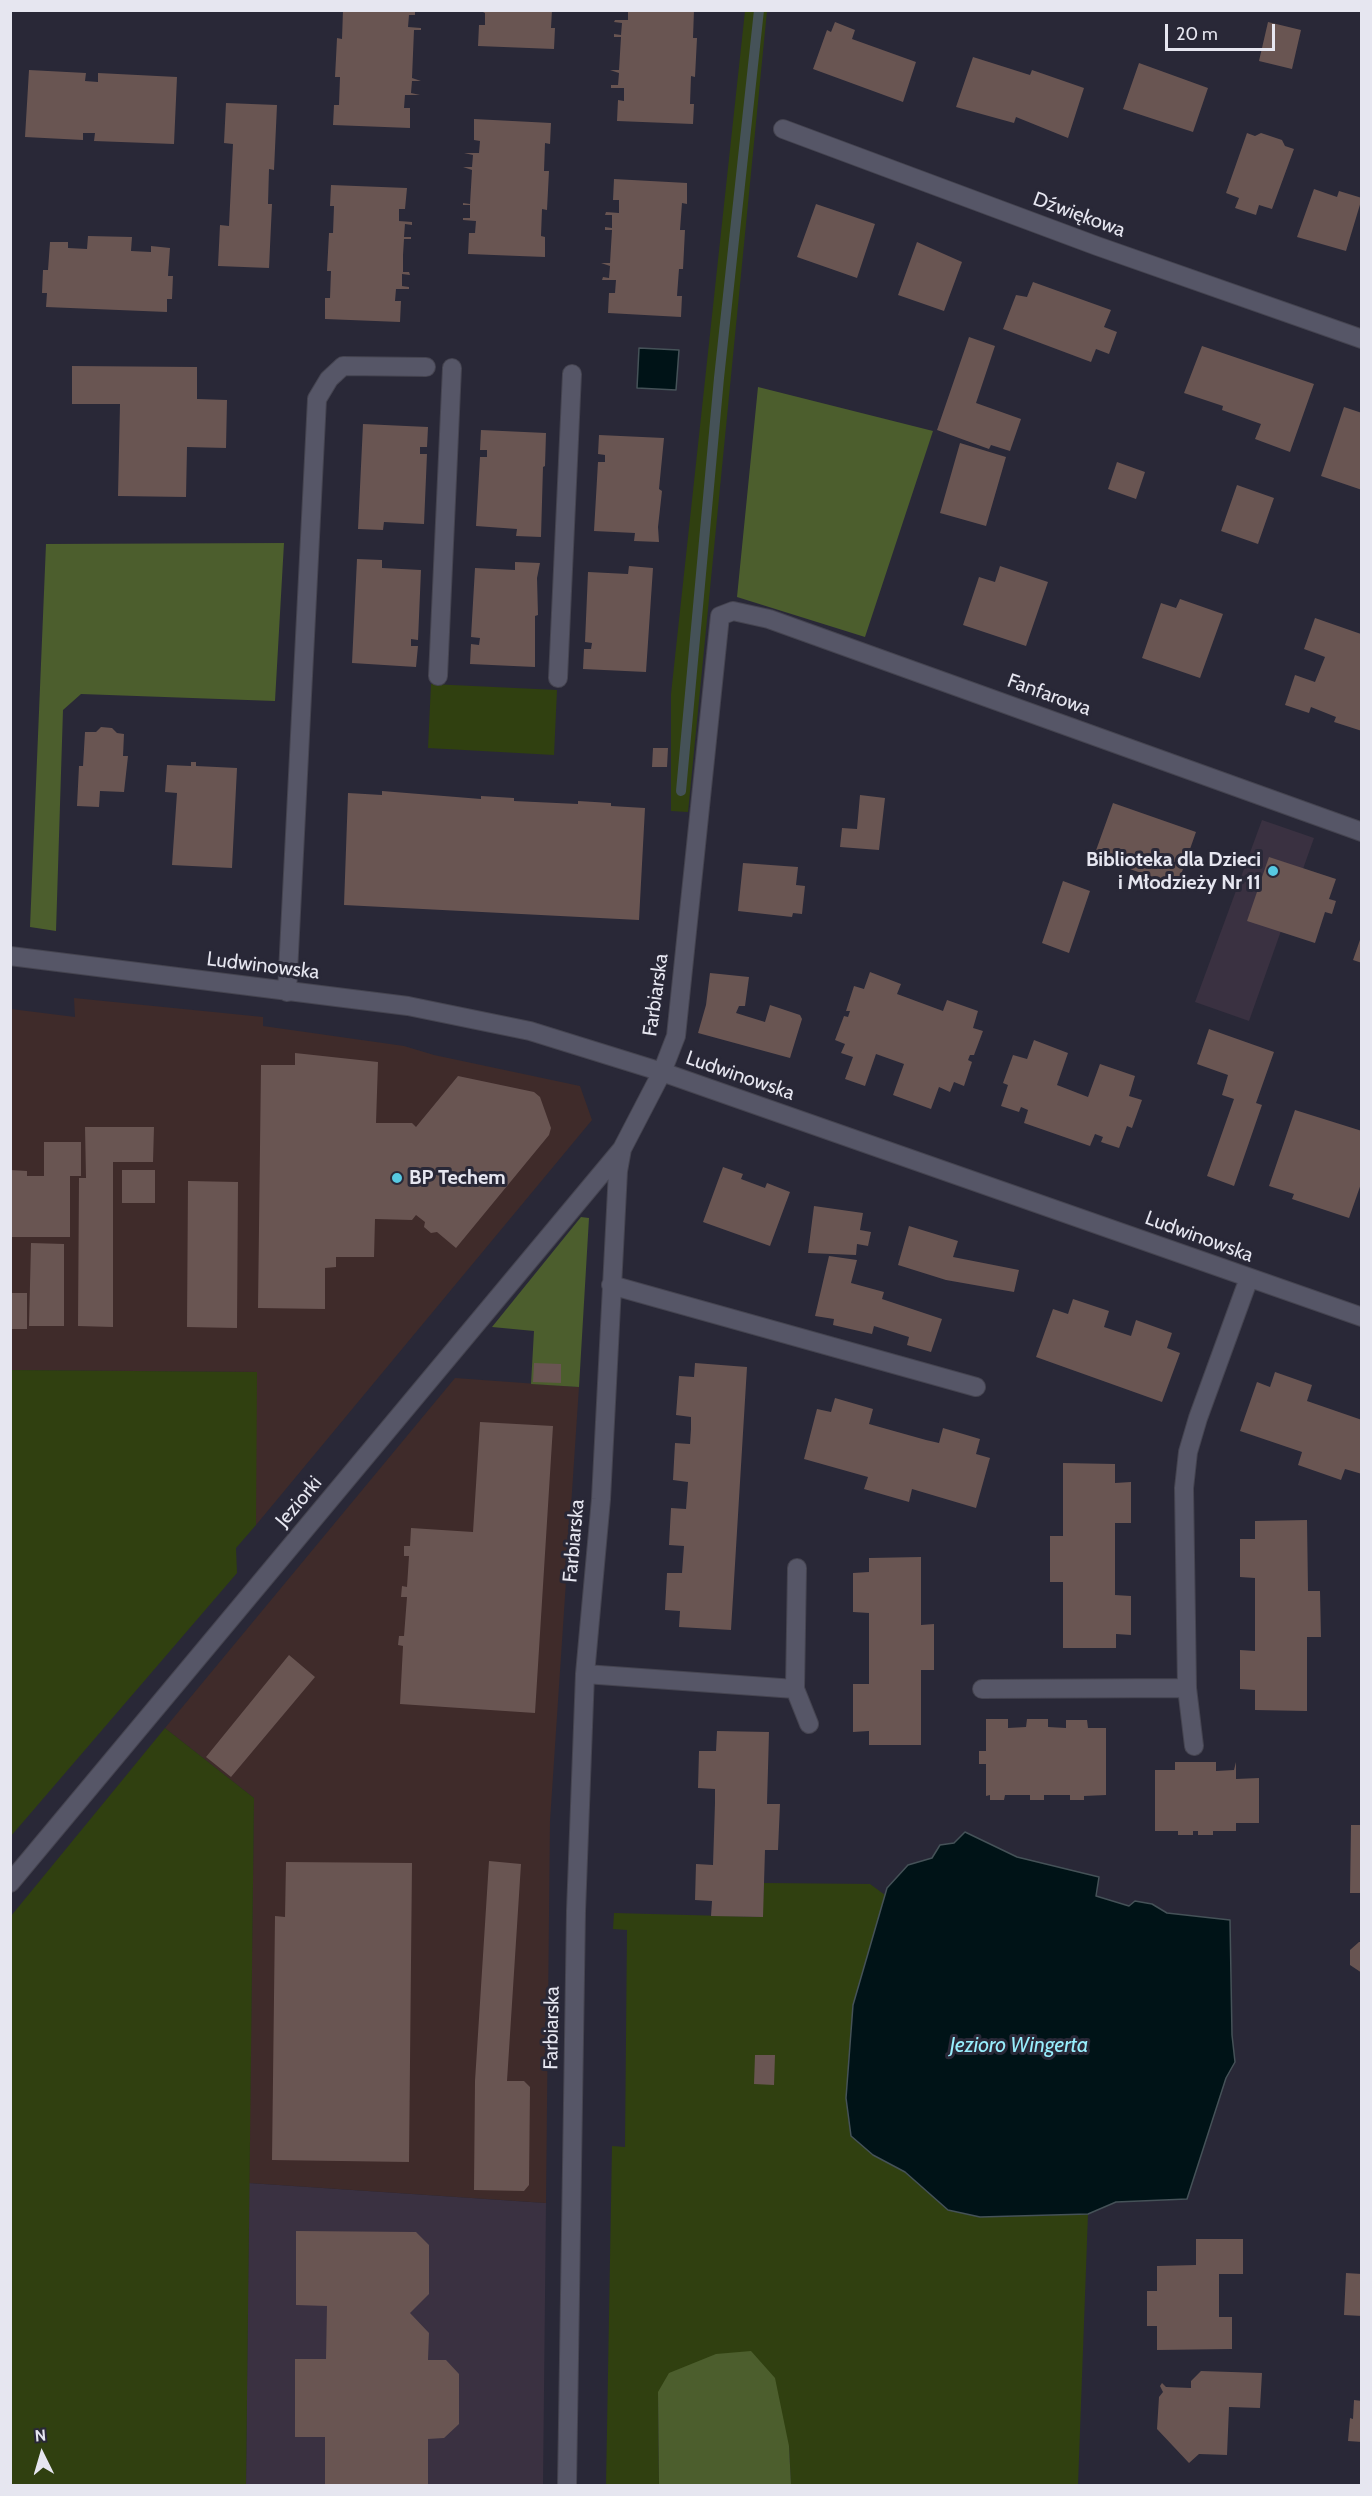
<!DOCTYPE html>
<html>
<head>
<meta charset="utf-8">
<style>
  body { margin:0 }
  #map { position:relative; width:1372px; height:2496px; overflow:hidden; background:#292837; font-family:Cabin,sans-serif }
  canvas { display:block }
  .frame { position:absolute; inset:0; border:12px solid #e6e6f0; pointer-events:none }
  .north { position:absolute; left:12px; top:2424px; width:60px; height:60px; -webkit-text-stroke:4px #292837; paint-order:stroke; rotate:355deg; font-size:16px; font-weight:700; line-height:24px; text-align:center; color:#e6e6f0 }
  .north::after { content:''; display:block; margin:auto; width:21px; height:27px; background:#e6e6f0; clip-path:polygon(50% 0,100% 100%,50% 72%,0 100%) }
  .scale { position:absolute; left:1165px; top:24px; width:110px; height:27px; box-sizing:border-box; border:3px solid #e6e6f0; border-top:0; padding-left:8px; font-size:18px; line-height:21px; white-space:nowrap; color:#e6e6f0; -webkit-text-stroke:4px #292837; paint-order:stroke }
</style>
</head>
<body>
<div id="map">
<canvas width="1372" height="2496"></canvas>
<div class="frame"></div>
<div class="north">N</div>
<div class="scale">20 m</div>
</div>
<script>
const ctx = document.querySelector('canvas').getContext('2d');
ctx.lineJoin = 'round';
function fill(path, color) { ctx.fillStyle = color; ctx.fill(path, 'evenodd'); }
const shape = rows => new Path2D(rows.map(r => 'M' + r).join(''));
function strokePath(path, color, width, dash) { ctx.strokeStyle = color; ctx.lineWidth = width; ctx.lineCap = dash ? 'butt' : 'round'; ctx.setLineDash(dash || []); ctx.stroke(path); }
function drawText(font, color, halo, rows, align = 'center') {
  ctx.font = font + ' Cabin,sans-serif'; ctx.lineWidth = 6; ctx.setLineDash([]); ctx.textBaseline = 'middle'; ctx.strokeStyle = halo; ctx.fillStyle = color; for (const [text, x, y, turn = 0] of rows) {
    ctx.save(); ctx.translate(x, y); ctx.rotate((+turn || 0) * Math.PI / 180); ctx.textAlign = isNaN(turn) ? turn : align; if (halo) ctx.strokeText(text, 0, 0); ctx.fillText(text, 0, 0); ctx.restore();
  }
}
const commercial = shape([
  [1262,820,1314,838,1249,1021,1195,1002],
  [249,2183,546,2203,543,2485,246,2486]
]);
const industrial = shape([
  [74,998,263,1017,263,1026,404,1046,434,1055,580,1086,592,1120,256,1525,256,1372,11,1370,11,1009,75,1017],
  [455,1378,579,1387,550,1821,546,2203,249,2183,254,1798,165,1728]
]);
const green = shape([
  [745,11,767,11,688,812,671,811,671,694],
  [431,684,557,690,554,755,428,748],
  [11,1370,257,1372,256,1525,236,1548,237,1573,11,1836],
  [165,1728,254,1798,246,2485,11,2485,11,1916],
  [764,1883,870,1884,885,1895,853,2005,846,2098,892,2165,905,2172,948,2210,980,2217,1088,2214,1078,2485,791,2485,789,2446,658,2392,659,2485,606,2486,612,2146,625,2147,627,1930,613,1929,614,1913,762,1917]
]);
const forest = shape([
  [758,387,933,431,865,637,737,597],
  [284,543,275,701,81,694,63,710,56,931,30,927,46,544],
  [581,1217,589,1218,579,1387,531,1384,534,1331,492,1327],
  [751,2351,775,2378,789,2446,791,2485,659,2485,658,2392,669,2373,716,2354]
]);
const water = shape([
  [639,348,679,350,676,390,637,388,639,348],
  [965,1832,1017,1857,1099,1877,1096,1896,1129,1906,1135,1901,1152,1904,1167,1913,1230,1920,1232,2035,1235,2062,1226,2078,1187,2199,1116,2202,1088,2214,980,2217,948,2210,905,2172,873,2155,851,2136,846,2098,853,2005,887,1888,908,1865,932,1858,940,1845,954,1843,965,1832]
]);
const stream = shape([
  [681,791,719,378,759,10]
]);
const building = shape([
  [343,10,415,10,415,15,409,15,408,27,421,28,421,30,414,30,412,78,421,81,412,81,411,93,420,95,405,95,404,108,410,108,410,128,333,125,334,105,339,105,340,77,335,77,336,58,337,38,342,39],
  [479,10,552,10,551,28,555,28,554,49,478,46,479,25,485,25,485,13],
  [628,10,694,10,693,38,697,38,695,77,691,76,690,104,694,104,693,124,617,121,618,100,624,101,624,88,611,88,611,85,618,85,619,73,610,70,619,70,621,37,614,37,614,34,621,35,622,23,614,22,615,20,628,20],
  [835,22,855,30,852,39,916,62,903,102,813,69,827,30,831,32],
  [1268,22,1301,30,1292,69,1259,61],
  [973,57,1030,75,1032,70,1084,88,1068,138,1016,117,1014,123,956,107],
  [1139,63,1208,88,1193,132,1123,109],
  [29,70,86,73,85,81,98,82,98,73,177,77,174,144,94,141,95,133,83,133,83,140,25,137],
  [226,103,277,105,274,170,269,169,268,204,272,204,269,268,218,266,220,225,229,226,233,144,224,143],
  [474,119,551,123,550,144,545,143,544,171,549,171,547,210,542,209,541,236,545,237,545,257,468,254,469,233,475,233,476,221,463,220,463,218,470,218,470,205,463,205,463,203,470,204,472,170,463,167,472,167,473,155,464,153,479,153,480,141,474,140],
  [1247,133,1255,136,1261,133,1282,140,1285,146,1294,149,1272,209,1259,205,1256,215,1235,208,1239,198,1226,193],
  [614,179,687,183,687,204,682,203,680,230,685,230,683,269,679,269,677,296,682,296,681,317,608,313,609,293,615,293,616,280,602,280,603,277,609,278,610,266,601,263,610,263,612,230,605,230,605,227,612,228,612,215,605,215,606,212,619,213,619,200,613,200],
  [331,185,407,188,405,209,399,209,399,221,412,222,412,225,405,224,404,237,411,237,411,239,404,239,403,255,403,272,409,272,410,275,402,274,402,286,409,287,409,289,396,289,395,301,401,301,400,322,325,319,325,298,330,298,331,271,327,271,329,233,333,233,334,206,330,206],
  [1314,189,1337,197,1339,191,1362,198,1346,251,1297,237],
  [816,204,875,224,857,278,797,257],
  [88,236,132,237,131,251,151,252,151,246,170,248,168,276,173,276,172,299,167,299,167,312,46,307,47,293,42,293,43,270,48,270,50,242,68,242,68,248,87,249],
  [917,242,962,262,944,311,898,295],
  [1033,282,1111,310,1104,327,1117,332,1109,354,1096,349,1091,362,1003,329,1016,295,1027,297],
  [969,337,995,346,976,403,1021,419,1010,451,991,445,989,449,937,430],
  [1202,346,1314,384,1290,452,1255,439,1261,424,1222,410,1223,406,1184,393],
  [72,366,197,367,197,399,227,400,226,448,187,447,186,497,118,496,120,404,72,404],
  [1344,407,1362,413,1362,490,1321,476],
  [363,424,428,427,427,447,420,447,420,454,427,454,424,524,384,522,383,530,358,529],
  [481,430,546,433,545,466,543,467,541,537,516,536,517,529,476,526,480,457,487,457,487,450,480,450],
  [599,435,664,438,659,489,662,491,658,527,659,542,634,541,635,533,594,531,598,462,605,462,605,455,598,454],
  [960,443,1006,457,986,526,940,513],
  [1117,462,1145,472,1136,499,1108,489],
  [1237,485,1274,498,1258,544,1221,531],
  [357,559,382,560,382,568,421,570,418,640,411,639,411,646,418,646,416,667,352,663],
  [515,562,540,563,537,578,538,615,535,616,535,667,470,664,471,644,479,645,480,638,471,637,475,568,515,570],
  [629,566,653,568,646,672,583,669,584,649,591,649,592,643,585,642,588,572,628,574],
  [1000,566,1048,582,1026,646,963,625,979,577,995,582],
  [1180,599,1223,614,1200,678,1142,658,1161,603,1176,608],
  [1315,618,1361,634,1362,731,1334,722,1336,717,1311,707,1309,713,1285,705,1295,675,1315,682,1325,657,1304,649],
  [101,727,112,728,117,733,124,734,123,756,128,756,124,792,100,791,99,807,77,806,79,766,83,766,85,732,96,732],
  [653,748,668,748,667,767,652,767],
  [191,762,196,762,196,766,237,768,232,868,172,865,177,793,165,792,167,765,191,766],
  [382,791,481,799,481,796,514,798,514,801,578,804,578,801,611,803,611,806,645,808,639,920,344,905,348,793,382,795],
  [860,795,885,798,879,850,840,847,842,828,857,829],
  [1113,803,1196,832,1177,886,1094,856],
  [1269,857,1336,879,1329,899,1336,901,1332,914,1325,912,1315,943,1247,921,1258,889,1252,887,1256,874,1262,877],
  [743,863,798,867,796,885,805,886,802,914,793,913,792,917,738,911],
  [1063,881,1090,891,1069,953,1042,943],
  [1361,937,1362,937,1362,963,1353,960],
  [870,972,901,984,897,994,943,1011,947,1000,978,1011,973,1028,983,1031,974,1055,970,1055,968,1060,972,1062,964,1086,954,1082,950,1092,939,1087,931,1109,893,1095,904,1064,876,1054,865,1086,845,1079,853,1057,841,1053,845,1044,835,1040,844,1016,848,1017,850,1011,846,1011,854,986,864,989],
  [710,973,749,977,745,1006,739,1006,736,1013,765,1022,770,1005,800,1015,802,1019,790,1058,698,1033,706,1005],
  [1209,1029,1274,1052,1256,1103,1262,1105,1234,1186,1207,1176,1234,1099,1222,1095,1228,1075,1197,1064],
  [1034,1040,1068,1053,1057,1085,1088,1097,1100,1064,1135,1076,1129,1096,1142,1100,1132,1128,1127,1126,1119,1148,1101,1142,1103,1137,1095,1134,1090,1146,1024,1123,1028,1110,1021,1107,1019,1112,1001,1106,1008,1085,1003,1083,1013,1055,1027,1059],
  [295,1053,378,1062,376,1123,412,1123,416,1127,458,1076,534,1092,540,1097,551,1128,549,1135,456,1248,437,1232,431,1233,424,1227,425,1222,416,1215,412,1220,375,1219,374,1257,336,1257,336,1267,325,1268,325,1309,258,1308,261,1065,295,1065],
  [1295,1110,1362,1131,1362,1181,1349,1218,1292,1199,1294,1194,1269,1186],
  [85,1127,154,1127,153,1162,113,1162,113,1327,78,1326,79,1178,86,1178],
  [44,1142,81,1142,81,1176,70,1176,70,1237,10,1237,10,1170,27,1171,27,1176,44,1176],
  [723,1167,743,1174,741,1179,765,1188,767,1183,790,1192,770,1246,703,1222],
  [122,1170,155,1170,155,1203,122,1203],
  [188,1181,238,1182,237,1328,187,1327],
  [814,1206,863,1213,860,1230,871,1232,868,1246,857,1244,856,1255,808,1253],
  [909,1226,958,1241,953,1257,1019,1270,1014,1292,946,1280,898,1265],
  [31,1243,64,1244,64,1326,29,1326],
  [829,1256,857,1260,851,1283,884,1292,882,1299,942,1319,931,1352,907,1345,909,1337,874,1326,872,1334,833,1325,834,1319,815,1316],
  [10,1293,27,1293,27,1329,10,1329],
  [1073,1299,1109,1311,1104,1327,1131,1336,1136,1320,1172,1333,1167,1348,1180,1353,1162,1402,1036,1357,1053,1309,1068,1314],
  [534,1363,561,1364,561,1383,533,1382],
  [695,1363,747,1367,731,1630,679,1627,680,1611,665,1610,667,1573,682,1573,684,1546,669,1545,671,1508,686,1509,688,1482,673,1480,675,1443,690,1444,691,1429,691,1417,676,1415,679,1376,694,1377],
  [1275,1372,1312,1385,1307,1401,1362,1420,1362,1474,1345,1469,1341,1480,1298,1465,1302,1452,1240,1431,1257,1382,1270,1387],
  [835,1398,873,1409,869,1424,926,1440,939,1443,943,1428,980,1439,976,1454,990,1458,976,1508,912,1489,909,1502,864,1489,868,1477,804,1459,817,1409,831,1412],
  [480,1422,553,1426,535,1713,400,1704,403,1646,398,1645,399,1636,404,1636,407,1597,401,1597,402,1586,407,1587,409,1556,404,1556,404,1546,410,1546,411,1528,473,1532],
  [1063,1463,1115,1464,1115,1483,1131,1482,1131,1523,1115,1523,1115,1595,1131,1596,1131,1635,1116,1634,1116,1648,1063,1648,1063,1582,1050,1582,1050,1536,1063,1536],
  [1307,1520,1308,1591,1320,1591,1321,1637,1307,1637,1307,1711,1255,1710,1255,1690,1240,1689,1240,1650,1255,1651,1255,1578,1240,1577,1240,1539,1255,1539,1255,1521],
  [921,1557,921,1625,934,1624,934,1670,921,1670,921,1745,869,1745,869,1731,853,1732,853,1684,869,1684,869,1613,853,1612,853,1573,869,1572,869,1558],
  [289,1655,315,1677,231,1777,206,1757],
  [986,1719,1008,1719,1008,1728,1026,1727,1027,1719,1048,1719,1048,1727,1066,1728,1066,1720,1087,1720,1088,1728,1106,1728,1106,1795,1084,1796,1084,1800,1070,1800,1070,1795,1044,1795,1044,1800,1030,1800,1030,1795,1005,1795,1004,1800,990,1800,990,1795,986,1796,986,1764,979,1764,979,1751,986,1751],
  [717,1731,769,1732,767,1804,780,1804,778,1850,765,1850,763,1917,711,1916,712,1901,695,1900,696,1864,713,1865,715,1803,715,1789,698,1788,699,1751,716,1751],
  [1175,1762,1216,1762,1216,1771,1234,1770,1236,1762,1236,1779,1259,1778,1259,1823,1236,1823,1236,1831,1213,1831,1213,1835,1198,1835,1198,1831,1193,1831,1193,1835,1178,1835,1178,1831,1155,1831,1155,1770,1175,1770],
  [1351,1825,1362,1825,1362,1893,1350,1893],
  [489,1861,521,1864,507,2081,524,2081,530,2087,529,2185,524,2191,474,2190,475,2081],
  [286,1862,412,1863,409,2162,272,2160,275,1916,285,1917],
  [1359,1942,1362,1942,1362,1973,1350,1965,1350,1950],
  [755,2055,775,2055,774,2085,754,2084],
  [296,2231,416,2232,429,2245,429,2294,410,2313,429,2333,428,2360,446,2360,459,2374,459,2424,444,2438,428,2439,428,2486,325,2486,325,2437,295,2437,295,2359,326,2359,327,2306,296,2305],
  [1196,2239,1243,2239,1243,2274,1219,2274,1219,2317,1232,2317,1232,2349,1157,2350,1157,2326,1147,2326,1147,2291,1157,2291,1157,2266,1196,2265],
  [1346,2273,1362,2274,1362,2316,1344,2315],
  [1201,2371,1262,2373,1260,2408,1229,2407,1227,2455,1199,2454,1189,2463,1157,2429,1159,2397,1163,2392,1160,2386,1162,2383,1166,2387,1191,2388,1191,2381],
  [1354,2400,1362,2401,1362,2442,1348,2441,1350,2418,1353,2419]
]);
const minor = shape([
  [783,129,1097,246,1362,339],
  [438,676,452,368],
  [558,678,572,374],
  [10,956,408,1006,530,1031,662,1072,1362,1317],
  [287,992,317,399,329,379,343,366,426,367],
  [611,1285,976,1387],
  [585,1674,795,1689,797,1568],
  [795,1689,809,1724],
  [982,1689,1187,1688],
  [1194,1746,1187,1688,1184,1488,1188,1452,1198,1418,1249,1278],
  [10,1883,622,1149],
  [567,2486,576,1911,585,1674,601,1499,618,1171,622,1149,662,1072,676,1036,720,616,733,611,769,619,1362,832]
]);
const markers = [
  [1273,871,6,"#57c9e2"],
  [397,1178,6,"#57c9e2"]
];
const streetNames = [
  ["Dźwiękowa",1079,215,20],
  ["Fanfarowa",1049,695,20],
  ["Ludwinowska",263,966,7],
  ["Farbiarska",656,995,-82],
  ["Ludwinowska",740,1076,19],
  ["Ludwinowska",1199,1237,20],
  ["Jeziorki",299,1502,-50],
  ["Farbiarska",574,1541,-85],
  ["Farbiarska",552,2028,-89]
];
const poiNames = [
  ["Biblioteka dla Dzieci",1261,860],
  ["i Młodzieży Nr 11",1261,883],
  ["BP Techem",409,1178,"left"]
];
const waterNames = [
  ["Jezioro Wingerta",1019,2046]
];
fill(commercial, '#3a3141');
fill(industrial, '#3f2b2a');
fill(green, '#304010');
fill(forest, '#4c5e2d');
fill(water, '#001317');
strokePath(water, '#455258', 1.5);
strokePath(stream, '#455258', 10);
fill(building, '#695552');
strokePath(minor, '#454450', 20);
strokePath(minor, '#565667', 18);
for (const [x, y, r, color] of markers) { const dot = new Path2D(); dot.arc(x, y, r, 0, 2 * Math.PI); ctx.fillStyle = color; ctx.fill(dot); strokePath(dot, '#292837', 2); }
drawText('20px', '#e6e6f0', '#292837', streetNames);
drawText('bold 20px', '#e6e6f0', '#292837', poiNames, 'right');
drawText('italic 21px', '#98eefd', '#292837', waterNames);
</script>
</body>
</html>
